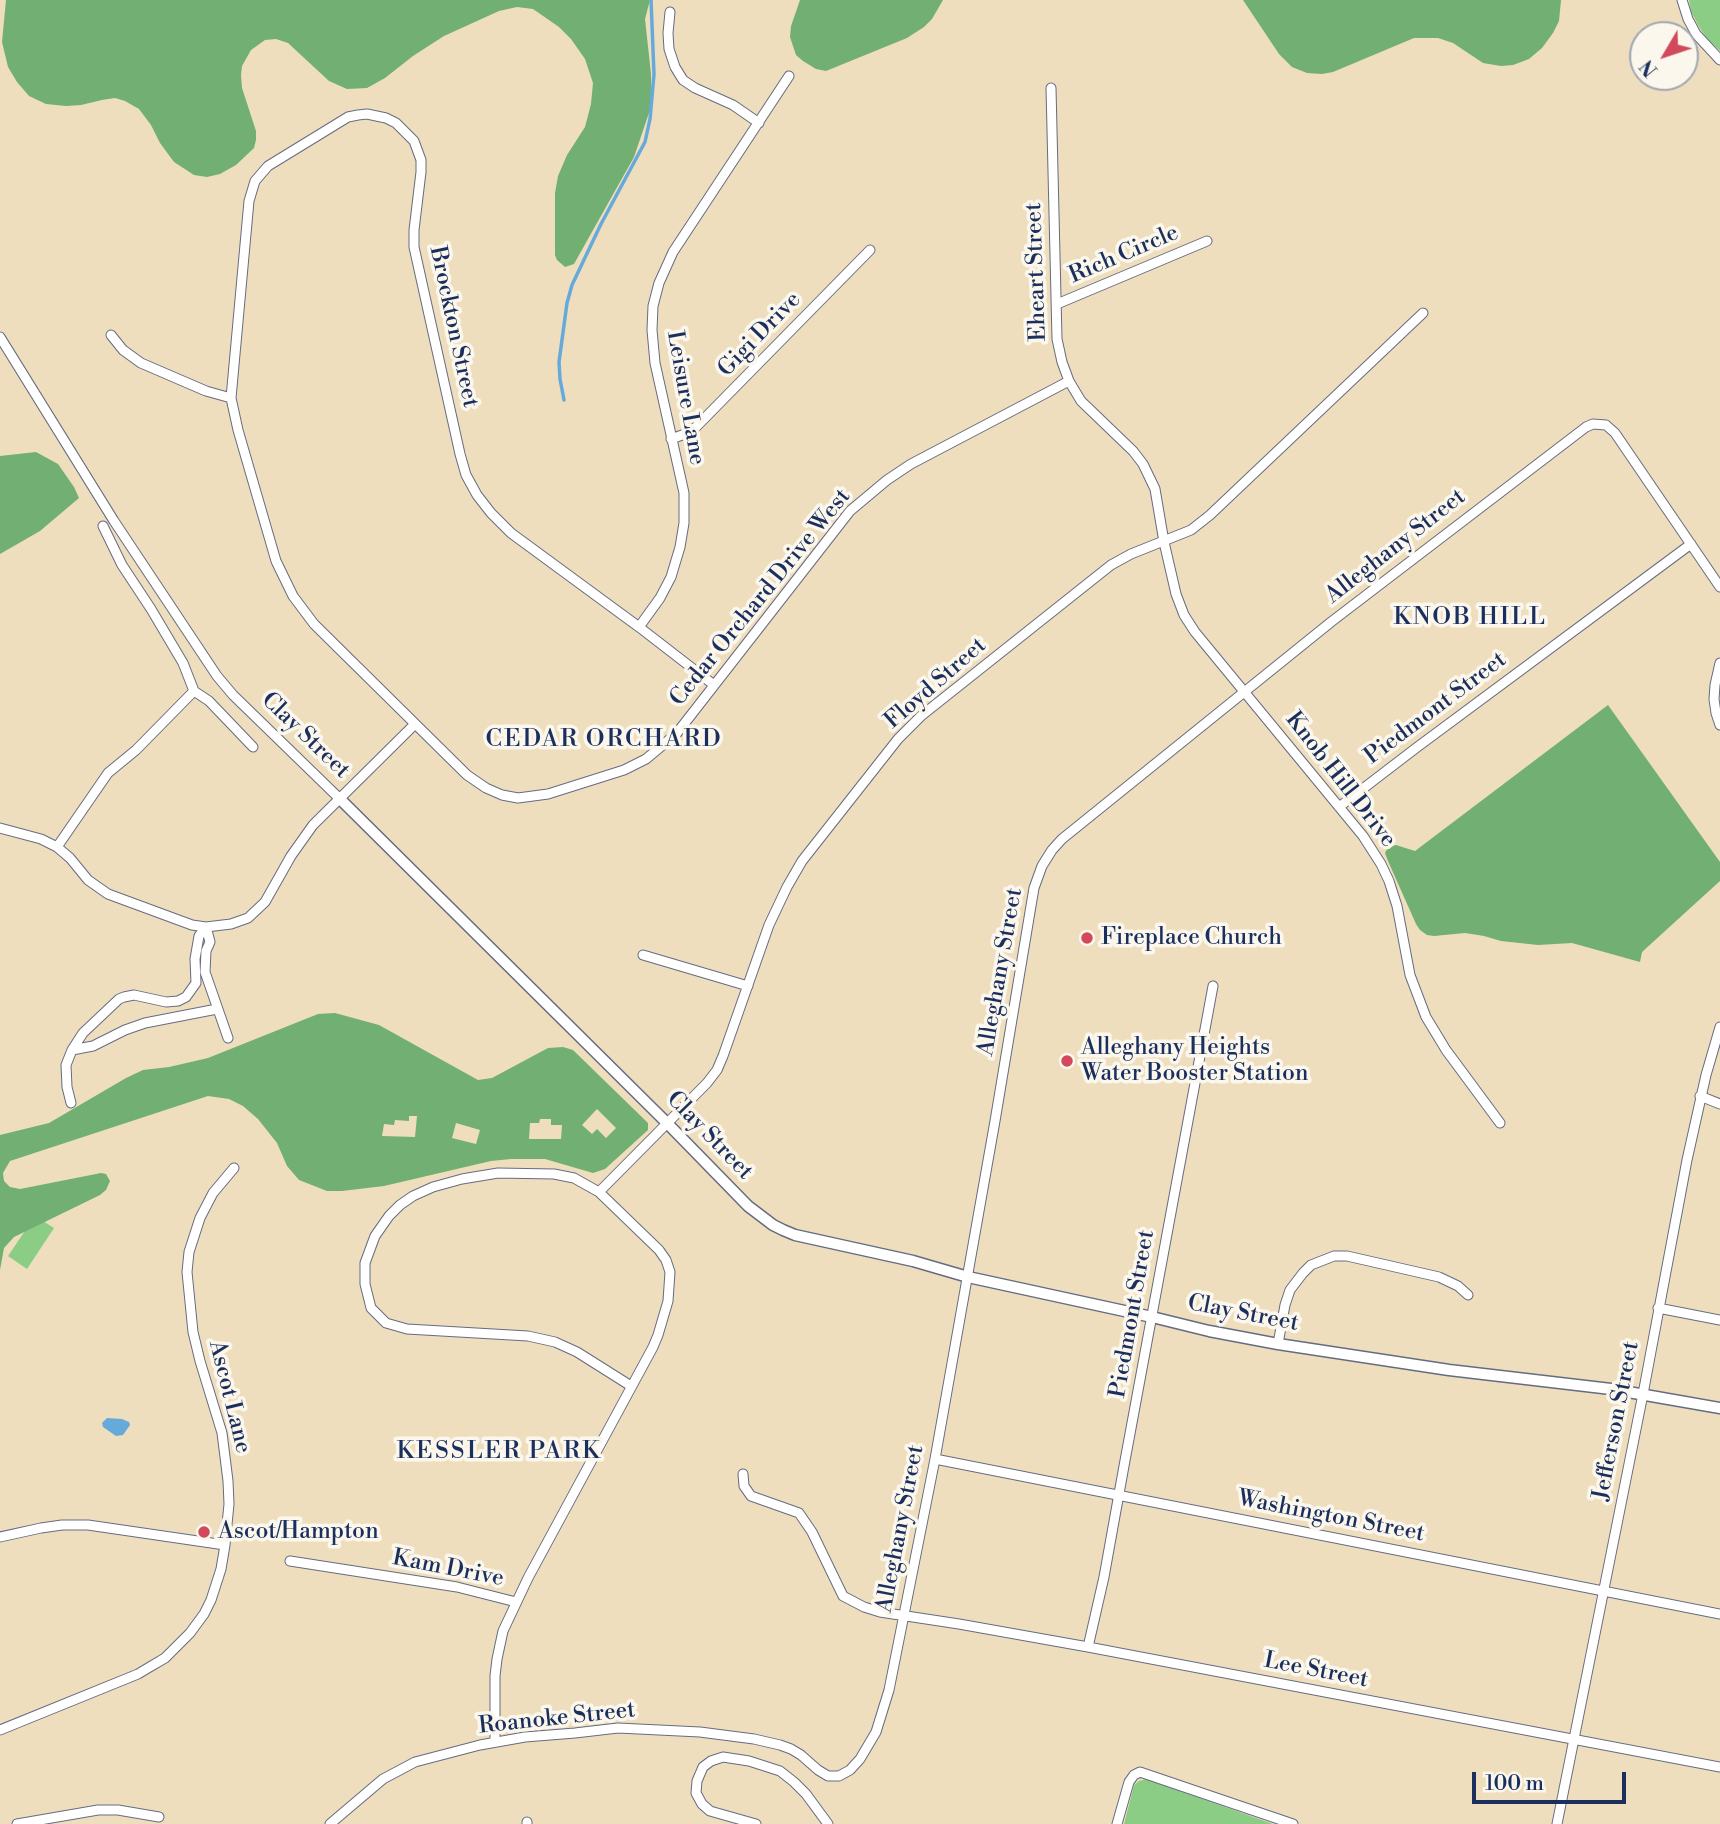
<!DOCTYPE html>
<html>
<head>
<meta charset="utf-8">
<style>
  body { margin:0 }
  #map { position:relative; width:1720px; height:1824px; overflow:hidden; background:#eedebe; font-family:"Libre Bodoni",serif }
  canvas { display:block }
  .north { position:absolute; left:1629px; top:21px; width:70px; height:70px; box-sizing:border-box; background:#fbf7ec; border:2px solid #a1a7b3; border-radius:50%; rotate:231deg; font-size:19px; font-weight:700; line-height:28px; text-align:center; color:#1b2f5e }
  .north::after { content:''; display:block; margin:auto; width:24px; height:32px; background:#d1495b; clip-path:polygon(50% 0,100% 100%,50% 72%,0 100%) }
  .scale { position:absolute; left:1472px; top:1772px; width:154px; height:32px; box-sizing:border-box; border:4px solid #1b2f5e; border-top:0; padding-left:9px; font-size:21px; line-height:24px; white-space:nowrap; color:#1b2f5e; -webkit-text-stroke:5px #fbf7ec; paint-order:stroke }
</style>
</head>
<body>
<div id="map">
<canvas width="1720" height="1824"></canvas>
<div class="north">N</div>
<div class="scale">100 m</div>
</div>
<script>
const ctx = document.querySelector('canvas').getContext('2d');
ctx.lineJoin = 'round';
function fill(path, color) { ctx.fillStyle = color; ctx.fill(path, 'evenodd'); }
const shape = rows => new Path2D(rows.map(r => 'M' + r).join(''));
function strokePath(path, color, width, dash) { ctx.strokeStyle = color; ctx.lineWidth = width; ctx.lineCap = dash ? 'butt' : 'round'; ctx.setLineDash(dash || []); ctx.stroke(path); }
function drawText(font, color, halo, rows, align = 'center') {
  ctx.font = font + ' "Libre Bodoni",serif'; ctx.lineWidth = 7; ctx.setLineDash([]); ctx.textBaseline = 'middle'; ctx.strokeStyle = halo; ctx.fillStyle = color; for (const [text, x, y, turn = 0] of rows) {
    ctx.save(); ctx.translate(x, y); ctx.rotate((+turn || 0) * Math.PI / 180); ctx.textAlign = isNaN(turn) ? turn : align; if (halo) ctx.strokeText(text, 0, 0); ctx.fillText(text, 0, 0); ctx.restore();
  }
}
const green = shape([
  [1689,0,1720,0,1720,51,1707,39,1698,25,1691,11],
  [35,1216,54,1228,27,1269,8,1256],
  [1146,1779,1197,1797,1273,1824,1124,1824,1134,1785,1139,1781]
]);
const forest = shape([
  [6,0,650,0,645,19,651,74,651,107,634,157,574,264,565,267,557,260,555,255,555,193,558,176,567,155,585,127,591,104,593,83,585,59,571,39,559,27,533,9,517,7,499,11,444,36,413,56,385,78,367,88,347,89,329,81,288,43,276,39,265,40,251,50,242,66,241,75,242,88,256,131,256,140,254,148,236,165,220,174,207,177,194,175,174,162,160,143,151,125,139,109,125,101,115,98,102,100,81,105,66,106,46,104,29,96,17,82,8,67,2,42],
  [800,0,943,0,932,19,924,27,907,38,826,71,816,69,803,61,796,55,790,37,791,26],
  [1243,0,1561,0,1559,21,1553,33,1542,48,1529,59,1513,65,1501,66,1483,63,1453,43,1438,38,1414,38,1333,72,1322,74,1307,73,1292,67,1279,54],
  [36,452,58,464,74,487,79,498,40,531,0,554,0,456],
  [1608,705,1720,862,1720,881,1642,952,1640,962,1572,943,1538,945,1501,941,1484,936,1465,933,1434,936,1427,935,1420,930,1416,924,1388,861,1385,853,1388,847,1396,845,1415,851],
  [335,1013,379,1025,478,1080,492,1078,548,1048,563,1047,573,1050,648,1123,648,1130,605,1169,593,1173,545,1159,511,1159,491,1161,384,1186,342,1191,327,1191,299,1180,287,1166,277,1143,258,1119,243,1106,229,1099,208,1096,10,1161,3,1173,4,1181,10,1187,20,1189,101,1173,106,1174,110,1181,106,1190,100,1195,14,1237,4,1248,0,1270,0,1135,49,1123,126,1078,143,1070,169,1067,208,1058,318,1014],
  [597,1109,616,1128,606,1138,597,1129,592,1134,582,1125],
  [409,1116,417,1116,415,1137,382,1136,384,1124,394,1125,395,1120,409,1121],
  [540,1119,551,1119,551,1125,562,1125,561,1139,529,1139,530,1123,539,1123],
  [456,1123,480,1130,476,1144,452,1138]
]);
const water = shape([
  [107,1418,122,1419,129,1422,130,1425,123,1435,116,1436,103,1427,102,1423]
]);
const stream = shape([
  [564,400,560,379,559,362,567,303,572,285,601,224,645,142,650,119,654,74,651,0]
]);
const minor = shape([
  [1682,0,1688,19,1696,34,1720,60],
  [670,12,668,33,669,49,675,67,683,80,695,88,733,105,759,123],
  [1051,88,1057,339,1062,362,1069,381,1081,401,1133,451,1143,464,1155,489,1164,542,1176,594,1184,615,1195,632,1363,836,1381,864,1389,881,1397,906,1410,975,1426,1017,1446,1050,1500,1123],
  [1057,304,1207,241],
  [111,335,123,350,141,363,206,391,231,398],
  [0,337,114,521,217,676,233,695,340,799],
  [671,439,685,434,695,428,870,250],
  [103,526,122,565,151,609,183,663,194,691,209,701,253,747],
  [639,627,660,598,671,577,680,547,684,523,684,493,655,363,652,330,653,306,659,283,673,252,789,76],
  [1720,663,1715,685,1714,699,1716,713,1720,725],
  [714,685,639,627,511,533,491,513,477,495,466,475,460,454,414,247,414,230,421,172,421,160,414,141,396,123,386,118,367,114,358,115,348,117,268,166,255,181,249,201,231,398,238,430,276,561,293,596,314,624,467,775,486,788,502,795,518,798,548,794,624,770,646,759,677,733,850,511,887,480,911,464,1069,381],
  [1339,807,1416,748,1691,544],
  [0,828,41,839,57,847,70,858,88,880,108,894,192,925,206,927,231,924,248,918,265,902,291,856,313,825,415,724],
  [57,847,108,773,136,750,194,691],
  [206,927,210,942,206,951,205,972,228,1038],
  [643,955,748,986],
  [72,1050,93,1046,125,1030,145,1023,217,1009],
  [1700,1096,1720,1104],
  [71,1103,67,1087,66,1065,72,1050,83,1033,119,999,124,997,134,995,166,1002,178,1001,186,997,196,983,195,959,199,936,206,927],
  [599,1192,707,1083,717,1070,723,1056,769,925,787,887,802,861,898,739,921,716,1111,565,1131,554,1191,530,1210,515,1423,313],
  [1658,1308,1720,1320],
  [1278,1344,1285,1305,1290,1290,1303,1273,1311,1265,1334,1256,1347,1256,1439,1277,1458,1286,1468,1295],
  [935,1459,1720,1614],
  [743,1474,744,1486,751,1496,799,1513,812,1532,843,1596,864,1607,880,1612,959,1624,1088,1647,1720,1767],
  [0,1537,41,1528,62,1525,88,1525,225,1545],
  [290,1561,457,1587,516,1602],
  [1088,1647,1104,1577,1124,1466,1213,986],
  [0,1730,138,1674,148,1668,165,1658,190,1633,204,1614,211,1600,221,1569,225,1545,229,1504,228,1481,222,1433,200,1361,193,1332,187,1272,189,1252,200,1218,213,1193,234,1168],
  [495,1742,495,1676,497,1659,503,1631,528,1578,653,1347,658,1335,668,1301,670,1272,666,1260,659,1250,599,1192,574,1178,554,1174,498,1173,462,1179,433,1187,413,1196,400,1205,389,1216,375,1236,365,1263,365,1284,371,1308,386,1323,407,1329,528,1336,555,1342,577,1352,631,1386],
  [527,1822,527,1824],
  [17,1824,98,1810,118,1810,159,1817],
  [330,1824,383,1779,415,1762,480,1745,525,1737,575,1733,618,1728,700,1732,754,1739,780,1745,791,1749,801,1755,818,1770,828,1776,839,1776,850,1770,860,1759,876,1732,889,1690,935,1459,995,1121,1034,888,1042,866,1052,850,1062,839,1331,622,1586,427,1593,424,1606,425,1615,433,1720,587],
  [756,1824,710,1811,702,1804,696,1793,697,1781,703,1767,711,1761,723,1757,749,1761,780,1771,794,1782,806,1794,828,1824],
  [1117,1824,1129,1782,1134,1775,1140,1772,1293,1824],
  [1557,1824,1643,1394,1687,1160,1706,1075,1720,1027]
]);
const tertiary = shape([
  [340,799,667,1123,748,1206,773,1225,783,1230,795,1235,913,1261,968,1277,1152,1317,1209,1331,1278,1344,1449,1370,1611,1389,1720,1408]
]);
const markers = [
  [1087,938,7,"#d1495b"],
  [1067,1061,7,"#d1495b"],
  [204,1532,7,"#d1495b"]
];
const streetNames = [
  ["Rich Circle",1124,255,-23],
  ["Eheart Street",1037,272,-92],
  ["Brockton Street",453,327,78],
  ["Gigi Drive",760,335,-46],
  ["Leisure Lane",685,398,80],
  ["Alleghany Street",1396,547,-38],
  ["Cedar Orchard Drive West",761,598,-51],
  ["Floyd Street",936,684,-41],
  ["Piedmont Street",1436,709,-37],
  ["Clay Street",305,736,44],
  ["Knob Hill Drive",1340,780,52],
  ["Alleghany Street",1001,972,-80],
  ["Clay Street",709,1136,46],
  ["Piedmont Street",1133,1314,-80],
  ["Clay Street",1243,1314,11],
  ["Ascot Lane",229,1397,76],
  ["Jefferson Street",1617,1421,-79],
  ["Washington Street",1331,1517,11],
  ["Alleghany Street",901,1529,-79],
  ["Kam Drive",448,1569,11],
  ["Lee Street",1316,1671,11],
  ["Roanoke Street",557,1719,-6]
];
const poiNames = [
  ["Fireplace Church",1101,938],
  ["Alleghany Heights",1081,1048],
  ["Water Booster Station",1081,1074],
  ["Ascot/Hampton",218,1532]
];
const neighbourhoodNames = [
  ["KNOB HILL",1470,618],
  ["CEDAR ORCHARD",604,740],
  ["KESSLER PARK",499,1452]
];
fill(green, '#8ccd85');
fill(forest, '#71b072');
fill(water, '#65aadb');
strokePath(stream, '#65aadb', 3.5);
strokePath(minor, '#656c80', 11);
strokePath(tertiary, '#656c80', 13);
strokePath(minor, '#fff', 9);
strokePath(tertiary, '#fff', 10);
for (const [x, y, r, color] of markers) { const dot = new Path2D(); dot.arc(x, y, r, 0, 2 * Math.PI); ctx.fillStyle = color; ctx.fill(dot); strokePath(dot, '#fbf7ec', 2.5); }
drawText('23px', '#1b2f5e', '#fbf7ec', streetNames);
drawText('23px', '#1b2f5e', '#fbf7ec', poiNames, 'left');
ctx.letterSpacing = '2px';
drawText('24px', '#1b2f5e', '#fbf7ec', neighbourhoodNames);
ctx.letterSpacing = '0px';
</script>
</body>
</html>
